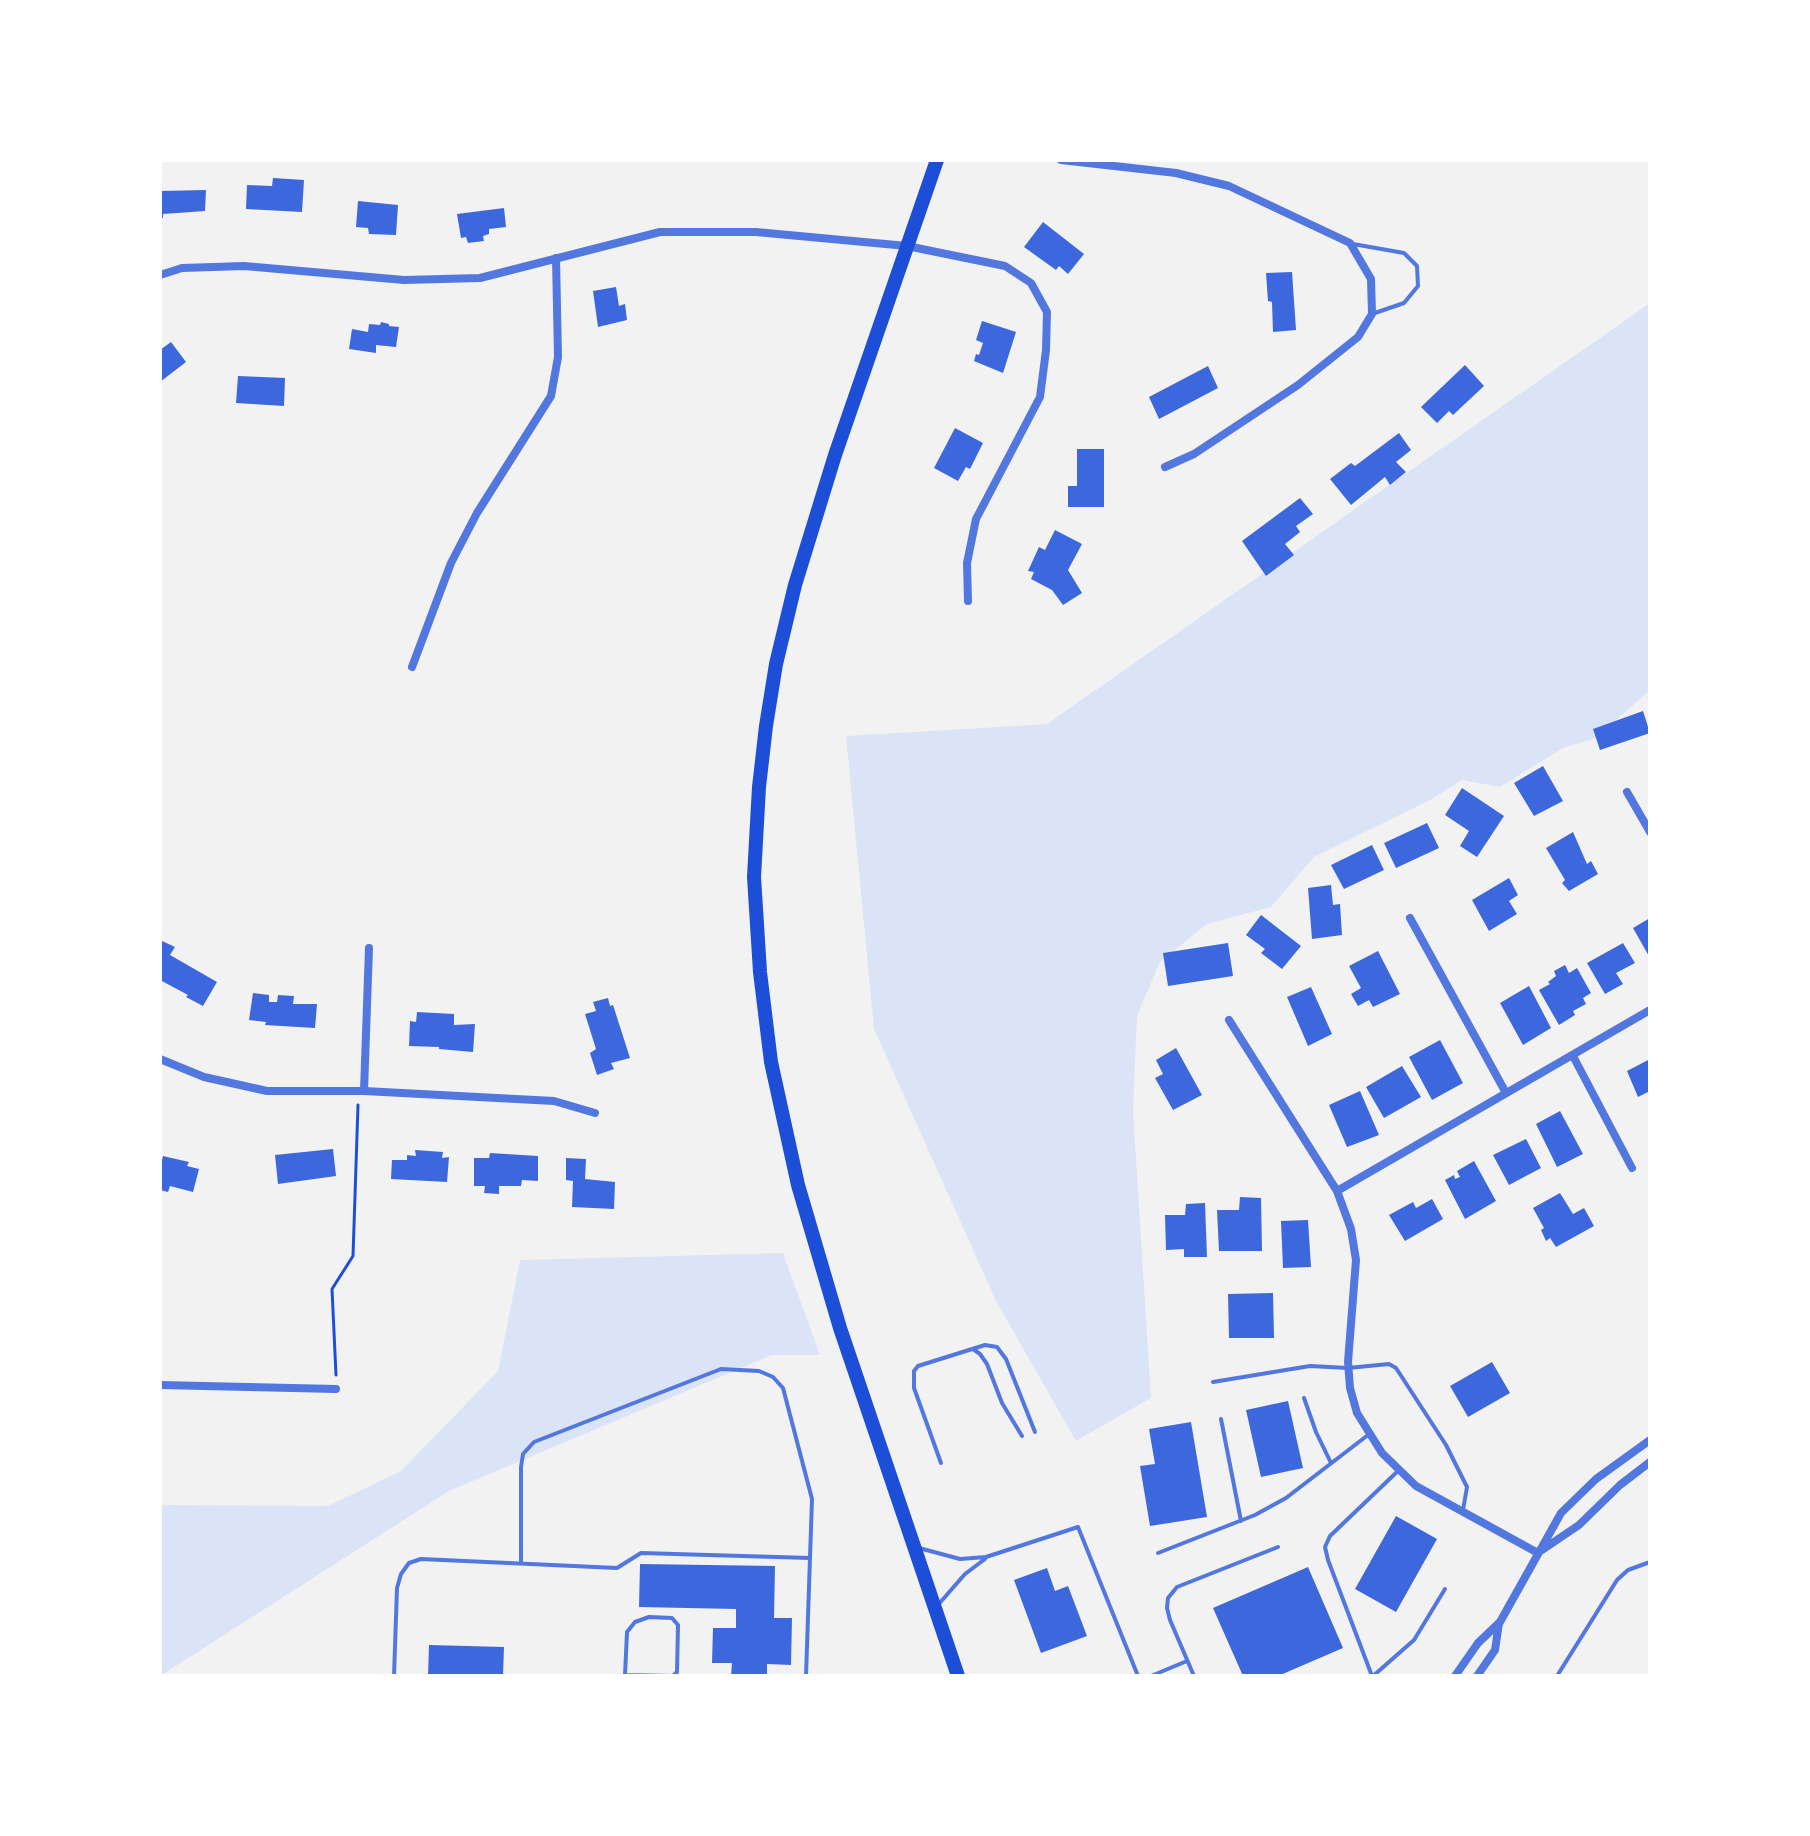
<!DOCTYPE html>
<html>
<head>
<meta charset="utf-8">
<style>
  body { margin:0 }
  #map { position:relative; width:1810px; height:1836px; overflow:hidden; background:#f2f2f2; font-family:"Nunito Sans",sans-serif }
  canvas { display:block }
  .frame { position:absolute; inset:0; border:162px solid #fff; pointer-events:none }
</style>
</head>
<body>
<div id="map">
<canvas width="1810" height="1836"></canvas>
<div class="frame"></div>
</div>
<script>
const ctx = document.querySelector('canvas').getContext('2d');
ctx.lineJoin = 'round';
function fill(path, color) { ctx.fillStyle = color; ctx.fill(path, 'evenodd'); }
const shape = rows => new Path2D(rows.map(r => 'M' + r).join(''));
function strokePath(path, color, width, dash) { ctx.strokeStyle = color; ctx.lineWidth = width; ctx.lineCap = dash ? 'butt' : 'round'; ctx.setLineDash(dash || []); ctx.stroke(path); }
const green = shape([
  [1650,303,1650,690,1596,738,1563,748,1500,787,1462,780,1432,799,1314,857,1271,907,1207,924,1160,962,1137,1016,1133,1110,1151,1398,1076,1441,996,1301,874,1029,846,736,1047,724],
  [783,1253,820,1355,772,1355,449,1491,160,1676,160,1505,328,1506,401,1471,498,1371,520,1260]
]);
const building = shape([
  [273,178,304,180,302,212,246,209,247,185,272,186],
  [206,190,205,211,163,214,163,218,160,218,160,191],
  [358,201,398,205,396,235,369,234,368,228,356,227],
  [504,208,506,227,489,229,489,234,483,236,484,241,468,243,466,237,461,238,457,214],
  [1043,222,1084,254,1068,274,1059,266,1056,270,1024,247],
  [1292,272,1296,330,1273,332,1272,302,1268,301,1266,273],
  [616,287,619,306,625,304,627,320,598,327,593,291],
  [982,321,1016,332,1003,373,974,361,976,354,979,355,983,343,976,340],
  [381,322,389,324,389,326,399,327,396,347,376,345,376,353,349,349,352,329,368,332,369,324,380,325],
  [171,342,186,362,160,382,160,350],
  [1465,365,1484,386,1453,415,1449,411,1437,423,1421,407],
  [1208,366,1218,388,1159,419,1149,397],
  [238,376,285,378,284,406,236,403],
  [955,428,983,443,970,469,966,467,958,481,934,468],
  [1399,433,1411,450,1396,462,1406,472,1390,485,1385,477,1351,505,1330,479,1351,463,1355,466],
  [1077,449,1104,449,1104,507,1068,507,1068,486,1077,486],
  [1300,498,1313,514,1296,526,1300,532,1285,544,1294,555,1266,576,1242,541],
  [1055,530,1082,544,1068,570,1082,593,1063,605,1052,590,1031,579,1034,572,1028,571,1039,547,1045,550],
  [1643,711,1650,733,1600,750,1593,729],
  [1543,766,1563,801,1534,816,1514,783],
  [1462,788,1504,816,1477,857,1460,846,1469,831,1445,815],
  [1427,823,1439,848,1396,868,1384,843],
  [1573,832,1587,864,1591,861,1598,874,1569,891,1562,883,1565,880,1546,848],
  [1372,845,1384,870,1344,889,1331,865],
  [1509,878,1518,895,1509,901,1517,914,1489,931,1472,900],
  [1331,885,1333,905,1340,904,1342,935,1312,939,1308,888],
  [1261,915,1301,946,1282,969,1261,953,1265,949,1246,935],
  [1650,918,1650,958,1633,928],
  [160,940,175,947,170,955,217,982,203,1006,186,997,188,995,160,980],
  [1228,943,1233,976,1168,986,1163,953],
  [1623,943,1635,963,1616,973,1623,984,1605,994,1587,963],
  [1378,951,1400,994,1373,1007,1369,1000,1358,1006,1351,994,1361,988,1349,966],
  [1565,965,1569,973,1577,968,1591,993,1583,998,1586,1004,1573,1011,1575,1015,1559,1025,1539,990,1550,984,1548,982,1556,976,1554,971],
  [1529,986,1551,1028,1523,1045,1500,1003],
  [1311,987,1332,1034,1308,1046,1287,997],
  [253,993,269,995,269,1002,277,1002,278,995,294,996,293,1004,317,1004,315,1028,265,1025,266,1022,249,1020],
  [608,998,610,1006,613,1005,630,1058,611,1063,614,1069,597,1075,590,1053,596,1049,585,1014,596,1011,593,1002],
  [417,1012,454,1014,454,1025,475,1024,473,1052,439,1049,439,1047,409,1046,410,1021,416,1022],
  [1440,1040,1463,1083,1432,1100,1409,1057],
  [1176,1048,1202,1095,1173,1110,1155,1078,1163,1074,1156,1060],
  [1650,1059,1650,1091,1638,1097,1627,1071],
  [1402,1066,1421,1097,1384,1118,1366,1087],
  [1360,1091,1379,1135,1347,1147,1329,1105],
  [1560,1111,1583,1154,1557,1167,1536,1124],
  [1526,1139,1541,1168,1509,1185,1493,1155],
  [333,1149,336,1176,278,1184,275,1155],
  [415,1150,443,1152,442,1158,449,1157,447,1182,391,1179,392,1160,407,1160,407,1155,416,1156],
  [490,1153,538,1156,538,1181,522,1180,521,1186,499,1186,499,1194,484,1193,485,1186,474,1186,474,1158,489,1158],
  [163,1156,189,1162,187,1166,199,1169,193,1192,170,1186,168,1192,160,1190,160,1160,162,1160],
  [566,1158,586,1159,585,1179,615,1182,614,1209,572,1207,573,1181,566,1180],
  [1474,1161,1496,1201,1465,1219,1445,1180,1454,1175,1455,1179,1460,1177,1457,1171],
  [1560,1193,1573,1214,1584,1208,1594,1226,1556,1247,1550,1238,1546,1241,1541,1230,1544,1228,1533,1208],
  [1240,1197,1261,1198,1262,1251,1219,1251,1217,1210,1239,1210],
  [1432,1199,1443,1219,1405,1241,1389,1215,1413,1202,1416,1208],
  [1205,1203,1207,1257,1184,1257,1184,1249,1166,1250,1165,1215,1185,1215,1186,1204],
  [1308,1220,1311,1267,1283,1268,1281,1221],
  [1273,1293,1274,1338,1229,1338,1228,1294],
  [1492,1362,1510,1393,1468,1417,1450,1386],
  [1288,1401,1303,1468,1261,1477,1246,1410],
  [1191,1422,1207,1517,1150,1526,1140,1466,1155,1464,1149,1429],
  [1396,1516,1437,1539,1396,1612,1355,1589],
  [640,1564,775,1566,774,1618,792,1618,791,1665,767,1664,767,1676,731,1676,732,1663,712,1663,713,1628,736,1628,736,1609,639,1607],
  [1308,1567,1343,1648,1278,1676,1243,1676,1213,1608],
  [1047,1568,1055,1591,1068,1586,1087,1636,1041,1653,1014,1580],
  [429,1645,504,1647,503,1676,428,1676]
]);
const path = shape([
  [336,1375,332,1289,353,1256,358,1105]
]);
const service = shape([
  [1353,244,1404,253,1417,266,1418,286,1404,303,1372,314],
  [973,1349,980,1354,987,1364,1002,1403,1022,1436],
  [1213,1382,1310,1366,1348,1368,1389,1364,1396,1368,1446,1445,1467,1487,1463,1510],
  [1304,1398,1316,1432,1331,1463],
  [1221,1419,1241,1521],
  [941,1463,914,1388,914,1371,918,1366,985,1345,997,1347,1006,1359,1035,1432],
  [919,1548,960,1559,986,1557,1078,1527,1138,1676],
  [1158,1553,1255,1515,1286,1498,1368,1435],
  [521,1562,521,1467,523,1454,534,1442,721,1369,759,1371,773,1377,783,1388,812,1499,806,1676],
  [937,1606,965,1574,985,1559],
  [394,1676,397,1588,401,1574,409,1563,421,1559,617,1568,641,1553,810,1558],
  [625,1676,625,1675,627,1632,635,1622,649,1617,672,1618,678,1625,677,1672,673,1676,625,1675],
  [1151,1676,1187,1661],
  [1194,1676,1170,1620,1167,1608,1168,1598,1177,1587,1278,1547],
  [1372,1676,1328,1560,1325,1547,1330,1536,1399,1470],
  [1373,1676,1414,1640,1445,1589],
  [1557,1676,1617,1580,1628,1570,1650,1562]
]);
const minor = shape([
  [1061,160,1176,173,1229,186,1350,243,1371,279,1372,314,1358,337,1298,385,1194,454,1165,467],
  [160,275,182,268,244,266,404,280,480,278,660,232,756,232,907,246,1005,266,1031,283,1047,312,1046,350,1040,397,976,519,967,563,968,601],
  [412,667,451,563,477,513,551,396,558,357,556,258],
  [1627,792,1650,832],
  [1410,918,1506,1093],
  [1229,1020,1337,1191,1351,1229,1356,1260,1348,1362,1350,1388,1357,1413,1382,1453,1416,1486,1538,1553],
  [1573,1056,1632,1168],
  [160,1059,204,1077,267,1091,364,1091,554,1101,595,1113],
  [364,1091,369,948],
  [1337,1191,1650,1010],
  [160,1385,336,1389],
  [1542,1550,1579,1525,1620,1485,1650,1462],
  [1455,1676,1478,1643,1500,1622,1561,1513,1596,1479,1650,1440],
  [1477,1676,1495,1650,1499,1623]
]);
const primary = shape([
  [937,160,835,455,795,585,776,664,766,726,759,787,754,877,760,972,771,1062,798,1185,840,1328,958,1676]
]);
fill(green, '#dbe4f7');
fill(building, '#3d67dc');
strokePath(path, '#1d4ed8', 3);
strokePath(service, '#5277de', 4);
strokePath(minor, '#5277de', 8);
strokePath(primary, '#1d4ed8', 14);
</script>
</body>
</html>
